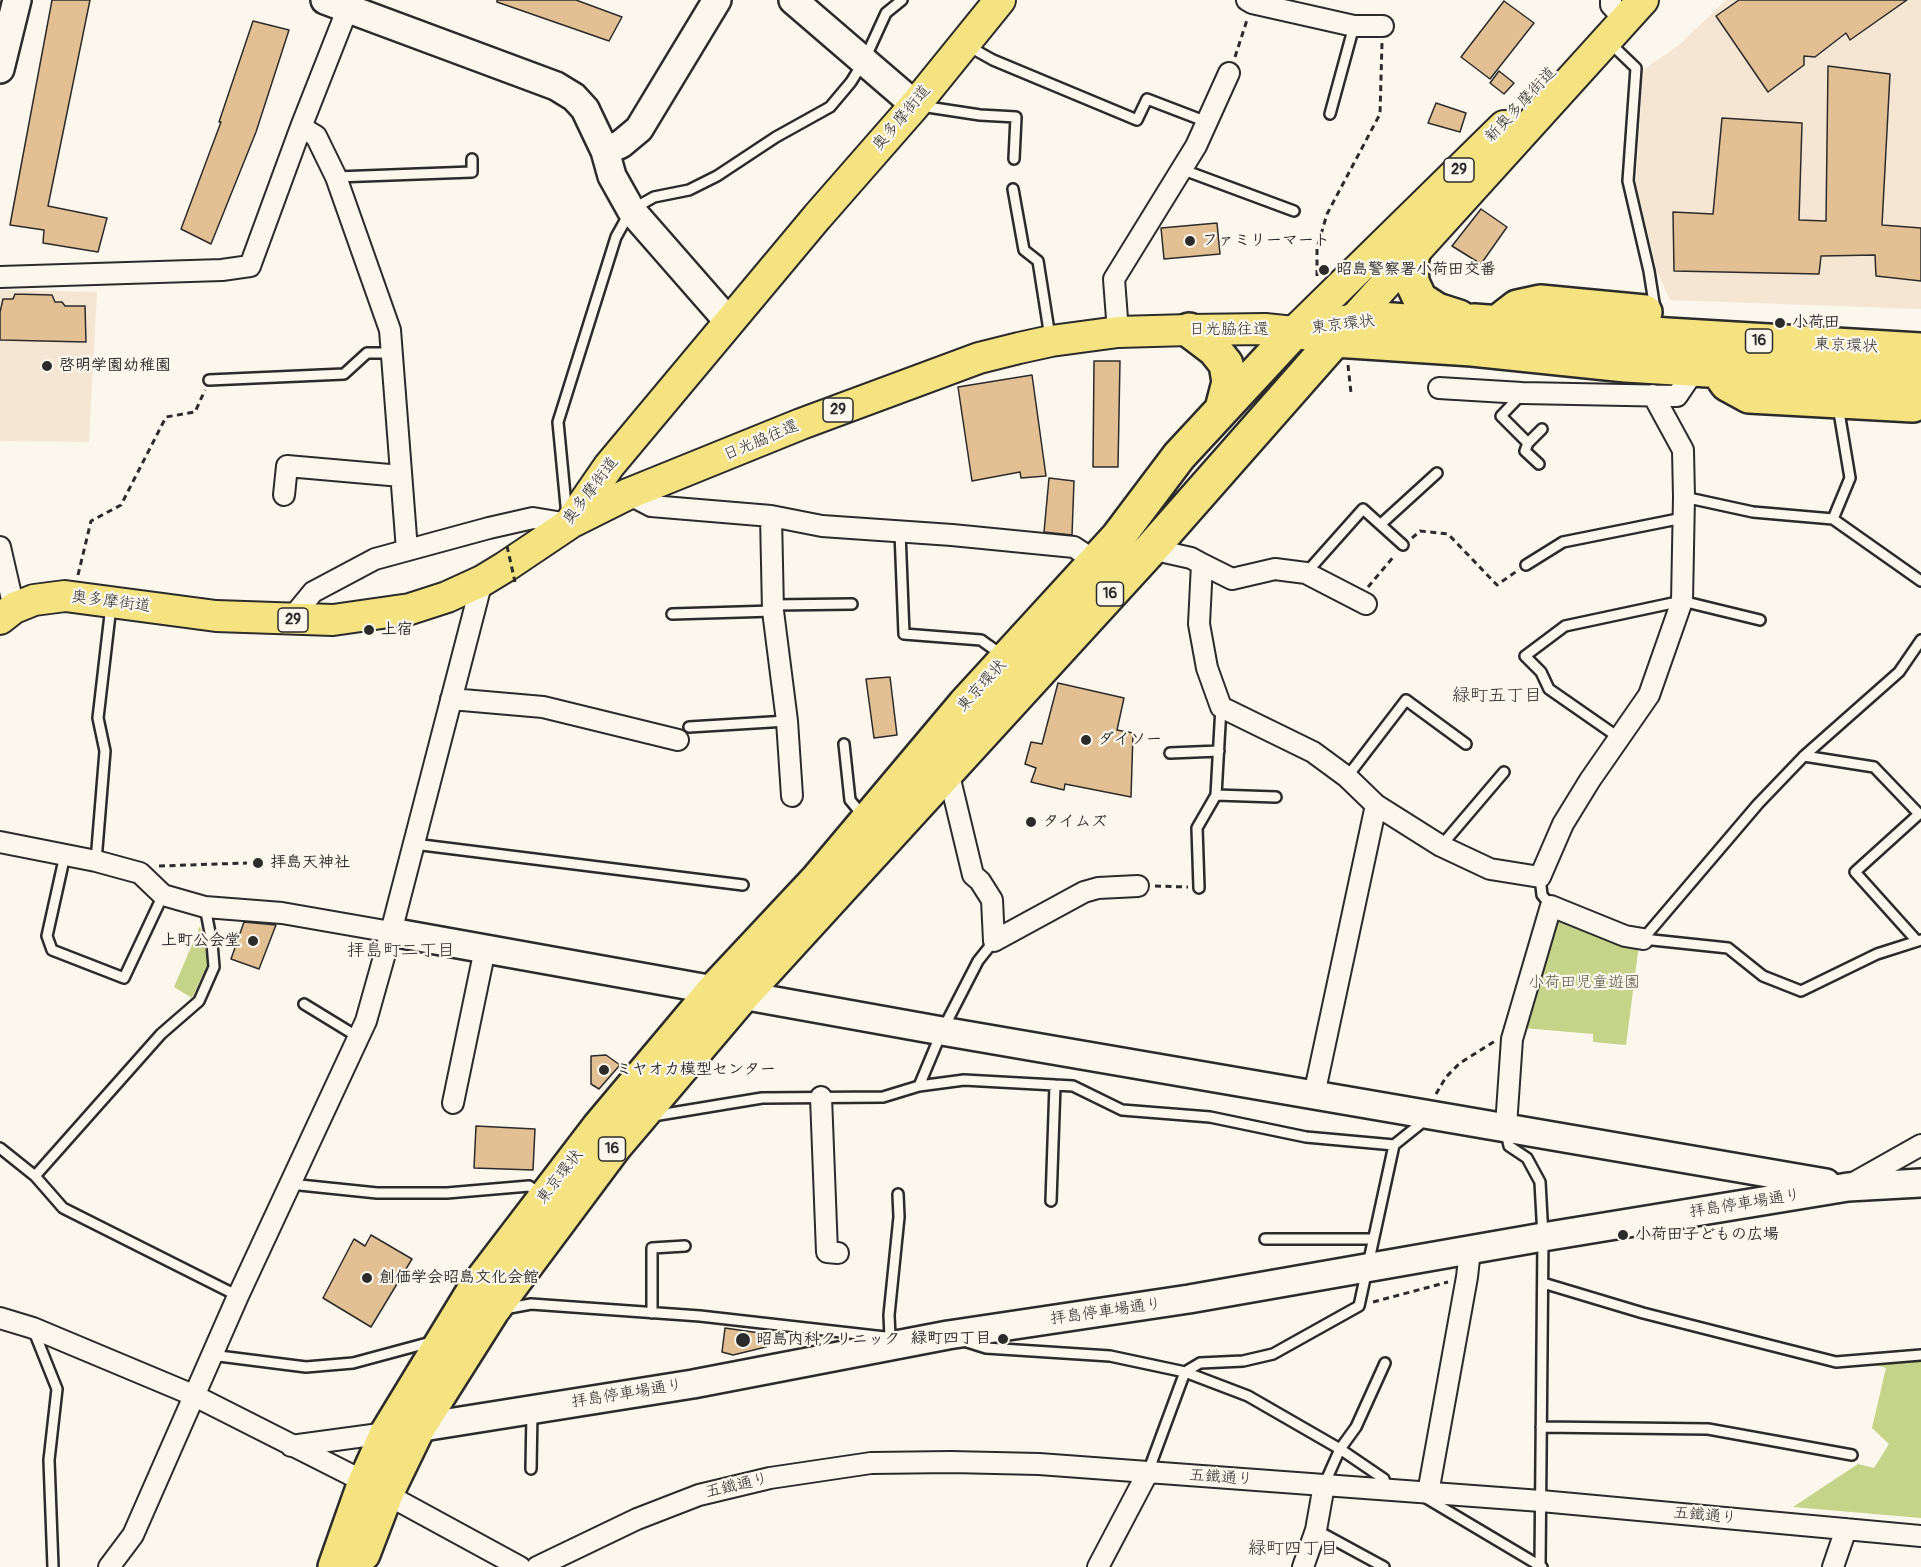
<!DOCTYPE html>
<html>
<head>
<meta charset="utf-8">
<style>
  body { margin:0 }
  canvas { display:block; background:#fbf7ec }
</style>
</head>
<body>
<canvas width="1921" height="1567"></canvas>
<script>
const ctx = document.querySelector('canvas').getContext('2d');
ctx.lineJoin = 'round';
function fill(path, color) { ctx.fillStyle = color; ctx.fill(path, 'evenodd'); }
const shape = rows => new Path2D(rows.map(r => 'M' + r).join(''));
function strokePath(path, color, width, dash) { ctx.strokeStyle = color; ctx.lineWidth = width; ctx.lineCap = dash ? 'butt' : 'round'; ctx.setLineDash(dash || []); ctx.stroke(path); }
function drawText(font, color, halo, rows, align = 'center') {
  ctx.font = font + ' Pangolin,"Klee One",sans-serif'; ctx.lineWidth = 4.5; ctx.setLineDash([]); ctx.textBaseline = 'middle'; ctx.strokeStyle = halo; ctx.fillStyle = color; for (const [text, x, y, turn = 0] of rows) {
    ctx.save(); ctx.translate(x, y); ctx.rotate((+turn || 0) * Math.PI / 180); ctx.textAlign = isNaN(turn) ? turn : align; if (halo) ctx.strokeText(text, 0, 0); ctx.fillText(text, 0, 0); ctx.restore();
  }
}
const built = shape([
  [1726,0,1921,0,1921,309,1670,300,1657,271,1636,184,1643,70,1679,45],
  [0,290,97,292,89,442,0,441]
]);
const green = shape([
  [1562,916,1639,944,1626,1045,1593,1042,1593,1034,1523,1028,1549,918],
  [200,926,209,962,192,998,174,987],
  [1915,1359,1921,1360,1921,1518,1793,1507,1858,1464,1874,1468,1889,1444,1872,1428,1886,1368,1870,1363]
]);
const building = shape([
  [52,0,90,0,48,206,107,218,98,252,43,243,44,230,10,225,52,0],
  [497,0,576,0,622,17,609,41,497,2,497,0],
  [1739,0,1907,0,1850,40,1846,33,1815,57,1804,56,1804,65,1768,92,1716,16,1739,0],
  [1504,1,1534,23,1490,79,1461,57,1504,1],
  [253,21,289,30,256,132,211,244,181,229,221,122,219,122,253,21],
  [1828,66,1890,74,1882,225,1921,228,1921,281,1876,276,1875,255,1821,256,1819,274,1674,271,1673,212,1713,214,1722,118,1802,123,1799,220,1826,221,1828,66],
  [1499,71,1514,83,1504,94,1490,83,1499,71],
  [1436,103,1466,113,1460,132,1428,123,1436,103],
  [1481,209,1507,227,1481,264,1452,246,1481,209],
  [1217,223,1220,254,1164,259,1161,228,1217,223],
  [15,294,52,295,55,302,62,302,65,306,85,306,86,342,0,340,0,312,3,299,13,299,15,294],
  [1094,361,1120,361,1118,467,1093,467,1094,361],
  [1032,375,1046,476,1021,478,1020,472,972,481,958,387,1032,375],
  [1049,478,1074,481,1072,535,1044,532,1049,478],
  [890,677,897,735,874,738,866,679,890,677],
  [1058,683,1124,698,1117,730,1133,733,1131,797,1065,784,1064,790,1031,782,1036,768,1025,764,1031,742,1042,744,1058,683],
  [244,922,276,925,259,969,231,959,244,922],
  [606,1055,620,1065,599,1089,591,1084,591,1056,606,1055],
  [476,1126,535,1129,533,1170,474,1168,476,1126],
  [371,1235,412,1259,371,1327,323,1298,354,1239,365,1246,371,1235],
  [725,1328,767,1334,766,1347,733,1355,722,1352,725,1328]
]);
const path = shape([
  [1235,57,1247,20],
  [1317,276,1317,248,1327,214,1380,114,1382,43],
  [1348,365,1351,393],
  [1412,538,1420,531,1448,534,1497,585,1517,571],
  [78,575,91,521,121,505,166,417,195,412,205,390],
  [1368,587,1395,555],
  [159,866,247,863],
  [1155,886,1188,887],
  [1436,1094,1446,1077,1460,1063,1495,1041],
  [1373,1302,1448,1282]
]);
const lane = shape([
  [1610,43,1636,68,1628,181,1649,271,1655,309],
  [968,46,993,60,1137,120,1147,99,1207,122],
  [921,106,980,115,1016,117,1014,159],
  [1330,114,1354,26],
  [1181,169,1294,211],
  [336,177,472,172,472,159],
  [1013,189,1024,250,1038,261,1050,337],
  [209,380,344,374,367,353,392,353],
  [1521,395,1501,416,1528,443,1542,429],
  [1528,443,1525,451,1539,464],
  [1684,497,1753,512,1833,519,1921,581],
  [567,516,558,422,616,237,631,210,654,197,689,190,717,176,776,137,830,107,851,82,864,61,886,13,902,0],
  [1833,519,1850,478,1838,406],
  [1381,524,1437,473],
  [900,532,904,634,981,640,1002,655],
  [1526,565,1563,542,1683,518],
  [1306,573,1363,509,1403,545],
  [773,605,852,604],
  [672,614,773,611],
  [689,727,787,721],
  [1618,737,1549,689,1541,672,1525,656,1565,626,1682,601,1760,620],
  [844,744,850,800,864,817],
  [1170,753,1219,751],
  [1804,756,1874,767,1919,814,1855,872,1917,941],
  [1347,777,1406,700,1466,744],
  [1216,795,1276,797],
  [414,844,743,885],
  [1441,846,1504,772],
  [65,855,47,936,52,950,124,978,163,895],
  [96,861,105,751,98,718,111,606],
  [1540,877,1542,895,1551,906],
  [1199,888,1197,828,1216,795,1221,707],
  [1643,939,1758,804,1804,756,1899,672,1921,640],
  [1643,939,1728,948,1763,976,1801,991,1877,954,1921,940],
  [304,1004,358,1037],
  [919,1086,942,1031,978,961,994,941],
  [653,1116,762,1098,883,1097,919,1086,964,1080,1073,1086,1122,1110,1210,1117,1306,1137,1394,1145],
  [1506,1132,1509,1146,1527,1158,1540,1182,1543,1237,1540,1566],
  [0,1148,35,1176,63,1208,238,1296],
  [35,1176,161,1034,199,1001,214,967,212,943,205,907],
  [290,1184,377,1193,447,1193,529,1186,542,1195],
  [1051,1201,1055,1085],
  [1265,1239,1373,1239],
  [1543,1283,1643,1313,1836,1362,1921,1355],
  [504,1309,531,1304,700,1316,885,1337],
  [652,1313,652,1248,685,1246],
  [33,1329,57,1389,49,1460,53,1567],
  [964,1341,986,1348,1110,1356,1185,1372,1248,1396,1340,1449,1384,1479,1387,1490],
  [894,1342,890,1337,889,1315,899,1217,898,1194],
  [211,1355,306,1367,353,1363,431,1342],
  [1541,1427,1708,1429,1852,1455],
  [531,1469,532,1412],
  [1148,1472,1185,1372,1200,1363,1243,1361,1273,1354,1359,1306,1394,1145,1419,1125,1422,1118],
  [1324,1485,1340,1449,1356,1427,1385,1363],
  [1426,1498,1542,1567],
  [1316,1530,1384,1567]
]);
const street = shape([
  [1247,0,1252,3,1354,26,1383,26],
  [1611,0,1611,5,1625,20],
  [301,127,316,136,336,177,390,330,407,550],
  [0,277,222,270,250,266,301,127,351,0],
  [1118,332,1114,279,1196,146,1229,73],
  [1439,388,1522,393,1677,396,1696,368],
  [628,494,651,506,771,516,822,526,952,535,1074,547,1095,561],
  [284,495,287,466,401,476],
  [771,516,773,611,787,721,792,796],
  [0,547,14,608],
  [1151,549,1191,558,1202,564,1199,624,1207,668,1221,707,1313,752,1347,777,1376,805,1441,846,1490,869,1540,877,1563,824,1590,780,1649,695,1682,601,1684,497,1683,450,1653,395],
  [1202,564,1232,579,1275,569,1306,573,1366,604],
  [290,620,313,592,375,559,489,528,533,518,569,524],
  [451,699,543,707,678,740],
  [948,771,973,875,980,881,992,900,994,941,1084,892,1098,888,1138,886],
  [0,842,96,861,140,873,163,895,205,907,282,913,391,932],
  [1314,1095,1376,805],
  [821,1097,827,1252,838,1253],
  [453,1103,485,949],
  [1506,1126,1512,1039,1551,906,1625,936,1643,939],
  [1850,1185,1921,1145],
  [0,1318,33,1328,193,1395,365,1482],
  [291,1446,387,1433],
  [1428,1493,1467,1277,1470,1250],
  [386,1494,520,1567],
  [109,1567,133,1535,238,1296,366,1021,391,932,482,581],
  [537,1567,637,1519,699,1495,770,1478,871,1463,951,1462,1039,1464,1541,1501,1921,1536],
  [1098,1567,1148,1472],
  [1303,1567,1316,1530,1324,1485],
  [1833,1567,1846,1529]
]);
const secondary = shape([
  [325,0,556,86,574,97,585,109,605,151,612,176,631,210,729,322],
  [793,0,915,105],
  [0,69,17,0],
  [605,151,621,144,639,129,717,0],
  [391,932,942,1031,1826,1183],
  [404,1430,693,1384,948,1335,1189,1299,1543,1237,1848,1187,1921,1183]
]);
const primary = shape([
  [1294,332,1504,126],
  [572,522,628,494,801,424,979,358,1019,348,1051,341,1118,332,1189,330,1265,329,1294,332,1335,340,1643,0],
  [0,619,14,608,34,600,65,596,216,616,333,620,410,609,447,597,482,581,505,567,569,524,609,466,817,217,915,105,1000,0]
]);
const highway = shape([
  [1413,254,1411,263,1412,282,1420,299,1437,310,1459,317],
  [1499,321,1517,307,1540,302,1645,312],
  [1189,330,1214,349,1226,364,1229,382,1222,409],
  [1717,370,1727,384,1749,396,1913,405],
  [363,1554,386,1494,418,1428,492,1311,615,1146,743,995,1151,549,1335,340,1472,349,1626,365,1921,383],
  [335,1567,365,1482,387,1433,473,1292,599,1127,714,990,817,880,965,704,1118,537,1179,456,1294,332,1353,321,1378,319,1449,324,1474,321,1667,335,1921,350]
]);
const pathBridge = shape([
  [507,546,515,582]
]);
const markers = [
  [1190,241,6,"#2b2b2b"],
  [1324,270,6,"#2b2b2b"],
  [1780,323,6,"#2b2b2b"],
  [47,366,6,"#2b2b2b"],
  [369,630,6,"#2b2b2b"],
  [1086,740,6,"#2b2b2b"],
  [1031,822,6,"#2b2b2b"],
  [258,863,6,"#2b2b2b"],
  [253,941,6,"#2b2b2b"],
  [604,1070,6,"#2b2b2b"],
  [1623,1235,6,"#2b2b2b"],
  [367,1278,6,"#2b2b2b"],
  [1003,1339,6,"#2b2b2b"],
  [743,1340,8,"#2b2b2b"]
];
const shields = [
  [1459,170,30],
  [1759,341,27],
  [838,410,30],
  [1110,594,27],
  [293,620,30],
  [612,1149,27]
];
const shieldNames = [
  ["29",1459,170],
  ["16",1759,341],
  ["29",838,410],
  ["16",1110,594],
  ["29",293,620],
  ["16",612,1149]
];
const streetNames = [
  ["新奥多摩街道",1521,105,-47],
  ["奥多摩街道",902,118,-50],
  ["東京環状",1343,325,-7],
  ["日光脇往還",1229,330],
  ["東京環状",1846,346,3],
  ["日光脇往還",761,441,-23],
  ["奥多摩街道",591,491,-53],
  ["奥多摩街道",111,602,7],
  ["東京環状",982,686,-48],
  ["東京環状",560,1177,-52],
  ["拝島停車場通り",1745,1204,-9],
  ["拝島停車場通り",1106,1312,-8],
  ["拝島停車場通り",627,1394,-9],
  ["五鐵通り",1221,1478,4],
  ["五鐵通り",737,1486,-13],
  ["五鐵通り",1705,1516,5]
];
const poiNames = [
  ["ファミリーマート",1202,241],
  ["昭島警察署小荷田交番",1336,270],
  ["小荷田",1792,323],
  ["啓明学園幼稚園",59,366],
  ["上宿",381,630],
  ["ダイソー",1098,740],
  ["タイムズ",1043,822],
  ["拝島天神社",270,863],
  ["上町公会堂",241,941,"right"],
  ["ミヤオカ模型センター",616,1070],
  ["小荷田子どもの広場",1635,1235],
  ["創価学会昭島文化会館",379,1278],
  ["緑町四丁目",991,1339,"right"],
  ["昭島内科クリニック",756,1340]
];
const parkNames = [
  ["小荷田児童遊園",1584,983]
];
const neighbourhoodNames = [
  ["緑町五丁目",1497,696],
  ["拝島町二丁目",401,951],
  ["緑町四丁目",1293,1549]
];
fill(built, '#f4e6d2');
fill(green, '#c5d488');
fill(building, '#e3bf94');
strokePath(building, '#2b2b2b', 1.5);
strokePath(lane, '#2b2b2b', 14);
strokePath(street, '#2b2b2b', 24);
strokePath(secondary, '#2b2b2b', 32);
strokePath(primary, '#2b2b2b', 34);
strokePath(highway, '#2b2b2b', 38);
strokePath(path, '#2b2b2b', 3, [6, 4.5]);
strokePath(lane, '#fbf7ec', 9);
strokePath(street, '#fbf7ec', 20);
strokePath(secondary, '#fbf7ec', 27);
strokePath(primary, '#f5e382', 30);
strokePath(highway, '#f5e382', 33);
strokePath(pathBridge, '#2b2b2b', 3, [6, 4.5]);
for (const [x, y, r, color] of markers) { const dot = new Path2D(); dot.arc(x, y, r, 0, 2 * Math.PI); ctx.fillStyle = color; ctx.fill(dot); strokePath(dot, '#fbf7ec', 2); }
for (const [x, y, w] of shields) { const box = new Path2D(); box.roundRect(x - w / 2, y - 12, w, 24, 4.5); ctx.fillStyle = '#fbf7ec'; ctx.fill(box); strokePath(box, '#2b2b2b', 1.5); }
drawText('bold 15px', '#2b2b2b', null, shieldNames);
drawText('16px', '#2b2b2b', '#fbf7ec', streetNames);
drawText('bold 16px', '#2b2b2b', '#fbf7ec', poiNames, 'left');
drawText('16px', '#525542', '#fbf7ec', parkNames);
drawText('18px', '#2b2b2b', '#fbf7ec', neighbourhoodNames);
</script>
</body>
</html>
